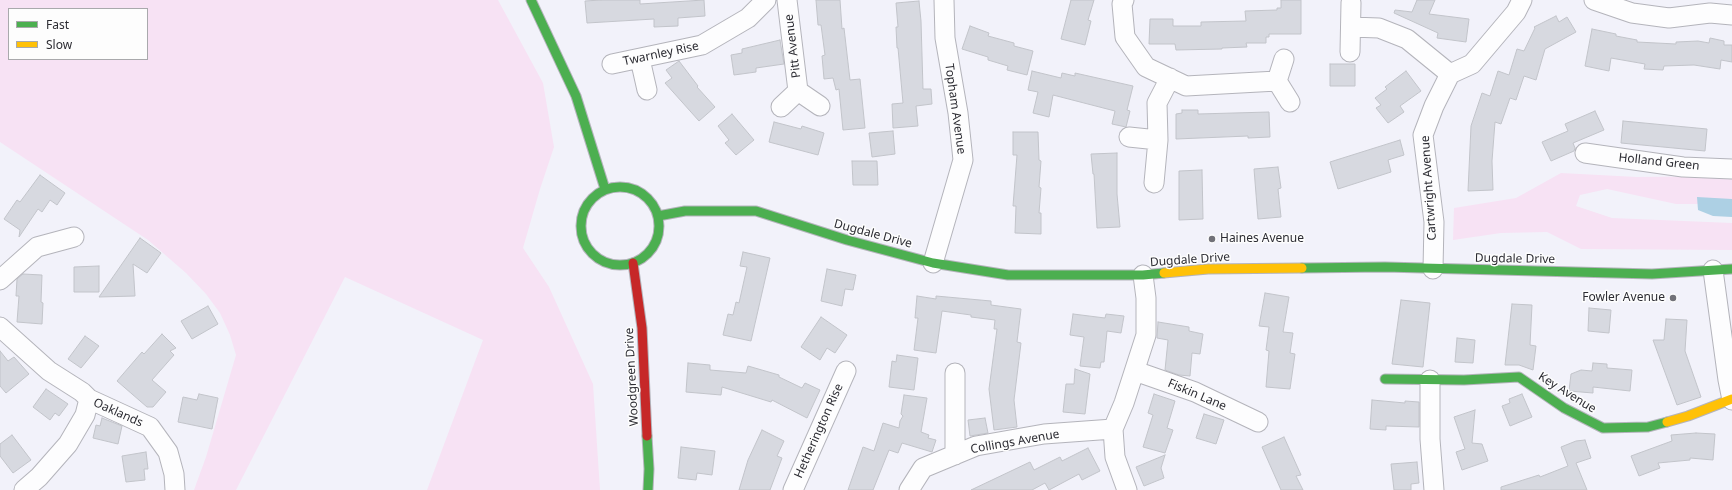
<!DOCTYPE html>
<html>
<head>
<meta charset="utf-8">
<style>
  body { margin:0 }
  #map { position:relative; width:1732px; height:490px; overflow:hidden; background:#f2f2fa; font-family:"Noto Sans",sans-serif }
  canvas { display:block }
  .legend { position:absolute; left:8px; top:8px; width:140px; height:52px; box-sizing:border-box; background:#fdfdfd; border:1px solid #a9a9ac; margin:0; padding:5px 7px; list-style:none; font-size:12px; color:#2b2b32 }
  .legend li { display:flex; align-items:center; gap:8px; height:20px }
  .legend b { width:20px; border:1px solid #a9a9ac }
</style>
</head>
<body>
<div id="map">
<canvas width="1732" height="490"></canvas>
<ul class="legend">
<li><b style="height:5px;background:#4caf50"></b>Fast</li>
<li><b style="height:5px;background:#ffc107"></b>Slow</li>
</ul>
</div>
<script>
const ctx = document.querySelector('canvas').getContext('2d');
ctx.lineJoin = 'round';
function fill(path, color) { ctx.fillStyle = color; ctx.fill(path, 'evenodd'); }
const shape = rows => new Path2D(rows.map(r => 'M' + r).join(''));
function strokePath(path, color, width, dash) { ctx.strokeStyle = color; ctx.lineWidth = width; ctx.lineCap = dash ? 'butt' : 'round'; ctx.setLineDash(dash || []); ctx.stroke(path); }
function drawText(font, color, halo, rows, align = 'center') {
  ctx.font = font + ' "Noto Sans",sans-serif'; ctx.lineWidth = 3; ctx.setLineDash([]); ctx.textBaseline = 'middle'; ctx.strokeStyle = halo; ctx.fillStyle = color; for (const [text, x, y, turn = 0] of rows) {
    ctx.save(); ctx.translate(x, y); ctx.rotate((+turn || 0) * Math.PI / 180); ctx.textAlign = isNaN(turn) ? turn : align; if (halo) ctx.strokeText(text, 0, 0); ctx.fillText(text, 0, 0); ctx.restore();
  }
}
const green = shape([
  [0,0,498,0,543,83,554,147,540,189,523,248,549,287,593,384,600,490,427,490,483,340,345,277,236,490,194,490,206,457,236,355,230,335,220,313,206,294,186,273,148,240,0,142],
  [9,9,147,9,147,59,9,59],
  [1561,173,1637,177,1732,176,1732,204,1676,204,1607,189,1580,195,1576,206,1612,218,1732,223,1732,250,1581,249,1547,232,1501,233,1453,240,1454,208,1516,198]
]);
const water = shape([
  [1697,197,1732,199,1732,217,1713,216,1698,210]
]);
const building = shape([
  [601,0,640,0,640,4,704,0,705,16,678,18,678,26,654,27,654,19,587,23,585,1,601,0],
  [816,0,840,0,842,29,844,28,850,80,860,79,865,128,843,130,839,89,836,90,833,78,824,79,822,56,825,55,821,25,818,25,816,0],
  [1071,0,1094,0,1088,20,1091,21,1085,45,1061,39,1071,0],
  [1281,0,1301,0,1301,34,1269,34,1269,37,1266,37,1266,43,1246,43,1247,47,1222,48,1222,49,1176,50,1175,44,1149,44,1150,19,1173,19,1173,26,1201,26,1201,22,1246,21,1245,11,1277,10,1277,8,1281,8,1281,0],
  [1417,0,1435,0,1429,14,1469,19,1466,42,1437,38,1438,33,1394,13,1395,10,1412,12,1417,0],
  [919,1,921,21,923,89,931,89,932,104,916,106,918,126,893,128,892,104,903,103,898,48,897,48,896,27,898,27,896,3,919,1],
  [1556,16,1559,22,1567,17,1576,32,1545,49,1536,80,1524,76,1516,100,1510,98,1501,124,1495,122,1492,161,1493,190,1468,191,1471,126,1482,93,1490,96,1498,71,1509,75,1517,49,1524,51,1535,28,1534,27,1556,16],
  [970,26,989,33,988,36,1014,43,1014,46,1033,51,1027,75,1007,70,1008,66,988,60,988,57,962,49,970,26],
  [1592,29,1616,34,1616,36,1637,40,1637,42,1676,44,1676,42,1698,41,1709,43,1710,38,1724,41,1724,45,1732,45,1732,62,1721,60,1720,69,1694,65,1664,66,1663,70,1644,69,1645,64,1611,58,1609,71,1585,66,1592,29],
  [780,40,784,64,756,68,756,72,734,75,731,55,742,53,742,49,780,40],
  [679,61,698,86,697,87,715,107,699,121,665,83,672,78,666,70,679,61],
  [1330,64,1355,64,1355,86,1330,86,1330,64],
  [1032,71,1061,78,1062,73,1075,76,1075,73,1133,86,1127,110,1130,111,1126,127,1112,124,1115,111,1053,95,1049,117,1033,113,1038,92,1028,90,1032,71],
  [1406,71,1421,91,1400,106,1404,112,1388,123,1376,108,1381,105,1375,98,1387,89,1385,87,1406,71],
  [1182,110,1198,110,1198,114,1269,112,1270,137,1248,138,1248,136,1176,139,1176,114,1182,113,1182,110],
  [1595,111,1604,130,1573,143,1575,148,1574,151,1551,161,1542,142,1568,131,1565,124,1595,111],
  [732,114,754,140,736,155,725,143,729,140,718,126,732,114],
  [1623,121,1707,129,1705,151,1621,143,1623,121],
  [774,122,801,129,802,126,824,133,818,155,769,142,774,122],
  [893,131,895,154,872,157,869,133,893,131],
  [1013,132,1038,132,1039,160,1041,161,1039,187,1041,188,1039,213,1041,213,1041,234,1015,233,1016,206,1013,206,1017,155,1013,155,1013,132],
  [1400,140,1404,155,1388,160,1391,172,1338,189,1330,162,1400,140],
  [1117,153,1117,194,1120,227,1097,228,1094,174,1093,174,1091,154,1117,153],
  [852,161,877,161,878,185,853,185,852,161],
  [1278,167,1281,188,1278,189,1281,217,1258,219,1254,169,1278,167],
  [1202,170,1203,219,1179,220,1179,171,1202,170],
  [40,175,65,193,57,205,50,200,42,212,38,209,19,237,20,230,4,219,17,200,20,202,40,175],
  [140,238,161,253,147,273,133,264,135,296,99,297,140,238],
  [743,252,770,258,751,341,723,335,728,314,733,315,736,302,739,303,747,267,740,266,743,252],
  [99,266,99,292,74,292,74,267,99,266],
  [827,269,856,275,853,290,845,289,842,306,821,301,827,269],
  [23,274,42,275,41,302,43,303,42,324,17,322,19,296,16,296,17,279,23,274],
  [1265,293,1289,297,1283,332,1293,333,1290,353,1295,354,1290,389,1266,387,1269,351,1266,350,1269,327,1259,326,1265,293],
  [917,296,936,299,936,296,991,301,991,305,1021,309,1017,342,1021,343,1014,400,1017,427,994,430,989,389,997,329,994,329,995,320,971,317,971,315,942,311,936,353,914,350,918,318,915,318,917,296],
  [1401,300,1430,303,1423,367,1392,364,1401,300],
  [1512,304,1532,305,1530,345,1536,346,1533,370,1519,365,1505,365,1512,304],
  [208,306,218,324,192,339,181,321,208,306],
  [1589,308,1611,310,1609,333,1588,331,1589,308],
  [1073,314,1105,318,1106,314,1124,316,1121,333,1107,331,1104,362,1101,362,1100,368,1080,366,1084,337,1070,335,1073,314],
  [821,317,847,335,835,353,827,348,820,360,801,347,821,317],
  [1666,319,1687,320,1685,351,1701,397,1677,405,1653,340,1664,340,1666,319],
  [1158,322,1189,327,1189,331,1203,334,1200,354,1192,353,1190,376,1179,375,1165,370,1168,340,1157,338,1158,322],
  [162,334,176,348,170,351,174,355,152,380,166,392,153,407,147,407,117,381,142,352,144,354,162,334],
  [85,336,99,346,81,368,68,359,85,336],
  [1457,338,1475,340,1473,363,1455,362,1457,338],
  [0,351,8,361,14,357,29,374,6,393,0,386,0,351],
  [897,355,918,358,914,390,889,387,892,361,896,362,897,355],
  [688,363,710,365,710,370,746,373,748,366,779,375,779,377,802,388,805,383,820,390,807,418,772,400,771,402,722,387,721,395,686,392,688,363],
  [1593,363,1607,364,1607,368,1632,370,1630,391,1593,387,1593,393,1569,391,1571,374,1581,370,1592,371,1593,363],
  [1075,369,1090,374,1085,414,1063,412,1066,384,1074,384,1075,369],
  [46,389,68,404,59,416,55,413,50,420,33,407,46,389],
  [199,394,218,398,212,429,178,422,183,397,197,400,199,394],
  [1154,394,1175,401,1167,428,1173,430,1165,453,1143,447,1153,415,1148,413,1154,394],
  [1522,394,1532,417,1510,426,1502,406,1510,403,1509,399,1522,394],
  [904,395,927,398,921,432,929,435,928,438,936,440,932,452,902,443,898,453,889,450,873,490,848,490,863,447,874,451,883,423,899,428,900,421,903,416,901,414,904,395],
  [1372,400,1405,403,1405,401,1419,402,1419,427,1386,426,1386,430,1370,429,1372,400],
  [1475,410,1472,443,1482,444,1488,461,1462,470,1456,452,1465,449,1454,417,1475,410],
  [1204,414,1224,420,1216,444,1196,438,1204,414],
  [102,418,122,426,118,444,93,438,96,425,100,426,102,418],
  [985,418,988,433,970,436,968,420,985,418],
  [762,430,784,441,777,456,782,458,770,490,739,490,748,460,762,430],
  [1696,433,1715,434,1713,460,1690,458,1690,460,1658,463,1660,468,1639,476,1631,456,1672,441,1671,435,1696,433],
  [12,435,31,460,13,473,0,456,0,444,12,435],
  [1284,437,1301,475,1296,476,1303,490,1281,490,1262,447,1284,437],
  [1585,440,1591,458,1576,463,1587,490,1501,490,1501,487,1539,475,1540,477,1568,466,1561,447,1576,441,1585,440],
  [681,447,715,451,712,475,697,473,696,480,678,478,681,447],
  [1088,448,1100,471,1082,480,1079,474,1049,490,1045,483,1032,490,971,490,1030,462,1034,470,1060,457,1062,461,1088,448],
  [146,452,148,469,144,469,145,480,126,482,122,456,146,452],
  [1165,455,1161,468,1164,478,1144,486,1136,467,1165,455],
  [1417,462,1419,483,1411,484,1411,490,1394,490,1391,464,1417,462]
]);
const street = shape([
  [787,0,798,91],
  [1124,0,1122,4,1125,37,1146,67,1186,86,1277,81],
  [1594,0,1632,13,1669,18,1710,13,1732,15],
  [1351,27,1379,28,1407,39,1450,74],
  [1350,52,1351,3],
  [640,59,647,90],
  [1284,59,1277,81,1290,102],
  [612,64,702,45,748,18,766,0],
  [781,107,798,91,820,106],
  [1129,137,1158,140],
  [1585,153,1683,167,1732,169],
  [1154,183,1158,140,1157,103,1170,78],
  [933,263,963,160,958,113,945,38,944,0],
  [1433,269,1434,222,1423,135,1434,106,1450,74,1472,64,1516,12,1522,0],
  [1713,270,1728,380,1732,400],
  [0,280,37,247,74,237],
  [0,327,49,371,82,392,89,399,85,415,68,444,39,477,24,490],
  [1135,371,1195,392,1258,422],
  [1430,380,1430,439,1434,490],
  [89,399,150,427,168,452,174,474,175,490],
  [955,455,955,373],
  [793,490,846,371],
  [909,490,923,468,976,446,1044,434,1113,429],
  [1127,490,1115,457,1113,429,1124,403,1146,335,1146,298,1143,275]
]);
const fast = shape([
  [531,0,576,96,605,189],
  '581 226a39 39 0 1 1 78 0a39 39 0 1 1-78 0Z',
  [658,216,685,211,756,211,847,240,933,263,1008,275,1143,275,1164,273],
  [1302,268,1385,267,1652,274,1732,269],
  [1385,379,1464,380,1519,377,1564,408,1603,428,1648,427,1667,422],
  [647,436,649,469,648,490]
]);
const slow = shape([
  [1164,273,1208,269,1302,268],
  [1667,422,1688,416,1732,399]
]);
const jam = shape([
  [633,263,642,328,647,436]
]);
const markers = [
  [1212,239,4,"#717178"],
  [1673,298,4,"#717178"]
];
const streetNames = [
  ["Pitt Avenue",793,46,-97],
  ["Twarnley Rise",661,54,-12],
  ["Topham Avenue",955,109,82],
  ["Holland Green",1659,162,6],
  ["Cartwright Avenue",1429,188,-94],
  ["Dugdale Drive",873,234,15],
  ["Dugdale Drive",1515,259,1],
  ["Dugdale Drive",1190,260,-4],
  ["Woodgreen Drive",632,377,-93],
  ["Key Avenue",1567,393,32],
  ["Fiskin Lane",1197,395,23],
  ["Oaklands",118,413,24],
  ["Hetherington Rise",819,431,-66],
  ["Collings Avenue",1015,442,-10]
];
const poiNames = [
  ["Haines Avenue",1220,239],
  ["Fowler Avenue",1665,298,"right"]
];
fill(green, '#f7e2f4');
fill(water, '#add0e4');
fill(building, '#d7d9e0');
strokePath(building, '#c2c4ca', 1);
strokePath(street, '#b4b4bb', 21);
strokePath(fast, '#b4b4bb', 11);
strokePath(slow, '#b4b4bb', 11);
strokePath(jam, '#b4b4bb', 11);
strokePath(street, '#fdfdfe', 19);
strokePath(fast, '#4caf50', 9);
strokePath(slow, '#ffc107', 9);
strokePath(jam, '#c62828', 9);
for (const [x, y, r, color] of markers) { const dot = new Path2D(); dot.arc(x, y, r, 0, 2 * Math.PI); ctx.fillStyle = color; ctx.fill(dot); strokePath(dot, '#fdfdfd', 1.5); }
drawText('12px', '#2b2b32', '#fdfdfd', streetNames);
drawText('12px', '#2b2b32', '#fdfdfd', poiNames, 'left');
</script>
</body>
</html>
